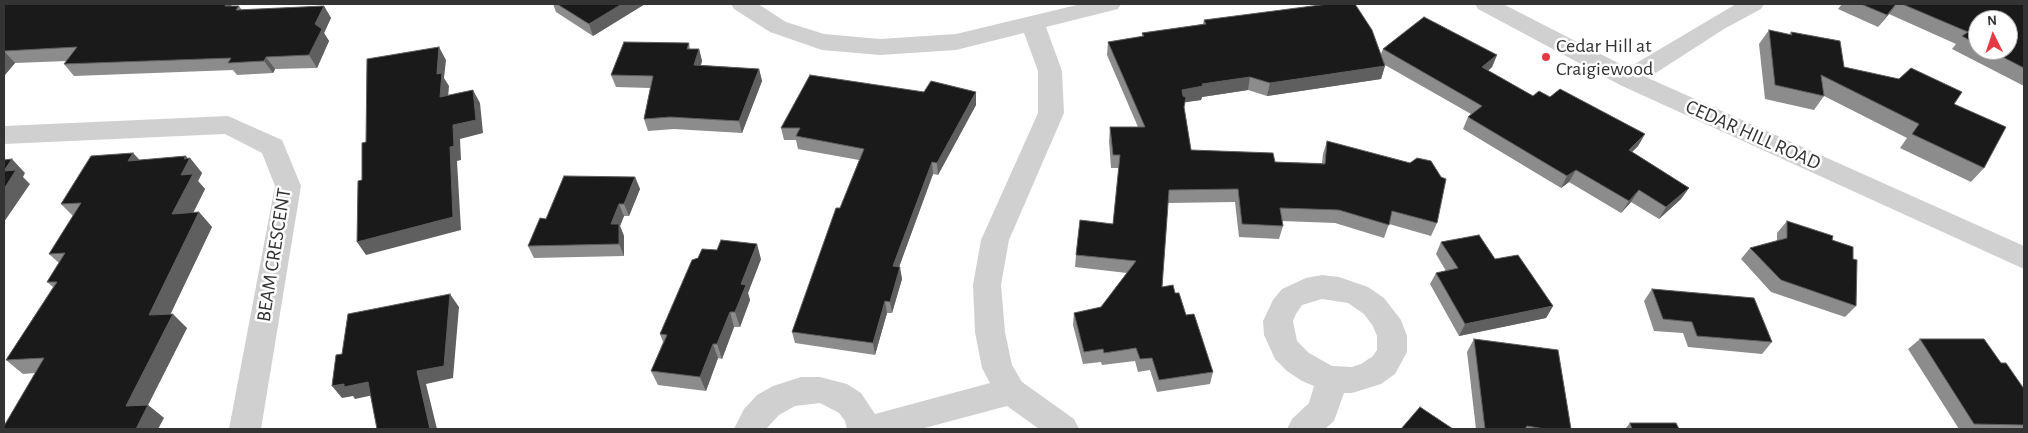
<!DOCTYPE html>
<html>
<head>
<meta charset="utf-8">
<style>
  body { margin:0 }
  #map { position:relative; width:2028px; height:433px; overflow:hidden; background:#fff; font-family:"Alegreya Sans",sans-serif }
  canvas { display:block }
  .frame { position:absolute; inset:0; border:5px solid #333; pointer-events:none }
  .north { position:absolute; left:1968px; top:10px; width:50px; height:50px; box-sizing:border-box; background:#fff; border:1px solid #adadad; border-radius:50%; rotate:356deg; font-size:14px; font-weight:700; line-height:20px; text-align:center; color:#333 }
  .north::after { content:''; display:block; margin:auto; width:18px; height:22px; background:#e63946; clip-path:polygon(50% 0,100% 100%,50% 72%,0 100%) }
</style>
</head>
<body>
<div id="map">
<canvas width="2028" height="433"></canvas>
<div class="frame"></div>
<div class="north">N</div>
</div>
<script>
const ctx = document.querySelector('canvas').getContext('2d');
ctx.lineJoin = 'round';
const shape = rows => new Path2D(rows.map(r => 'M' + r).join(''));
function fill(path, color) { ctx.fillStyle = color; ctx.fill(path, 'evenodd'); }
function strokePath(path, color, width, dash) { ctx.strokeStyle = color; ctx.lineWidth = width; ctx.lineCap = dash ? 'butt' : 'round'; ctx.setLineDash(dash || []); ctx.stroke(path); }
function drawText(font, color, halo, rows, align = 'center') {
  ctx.font = font + ' "Alegreya Sans",sans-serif'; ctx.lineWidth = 5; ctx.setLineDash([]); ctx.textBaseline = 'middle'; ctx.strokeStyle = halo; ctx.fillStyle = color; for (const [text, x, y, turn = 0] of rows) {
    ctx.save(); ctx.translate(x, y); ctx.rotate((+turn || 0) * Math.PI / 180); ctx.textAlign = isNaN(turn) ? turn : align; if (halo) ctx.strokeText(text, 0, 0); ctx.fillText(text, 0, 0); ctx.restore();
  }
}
const minor = shape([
  [731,4,758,4,786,22,824,34,880,39,956,34,1081,4,1121,4,1118,9,1046,27,1062,71,1064,113,1009,240,1001,285,1005,332,1012,365,1022,382,1074,419,1079,429,1039,429,1007,406,921,429,847,429,845,421,839,413,820,403,795,406,779,415,766,429,734,429,744,409,757,395,773,386,801,377,820,377,847,384,861,393,875,414,990,383,982,368,975,332,973,285,981,240,1038,113,1038,71,1024,33,956,50,880,55,822,50,770,32,734,9,731,4],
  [1475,4,1503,4,1628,68,1736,4,1764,4,1761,9,1724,29,1648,78,2024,246,2024,269,1620,85,1478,9,1475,4],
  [228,116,282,140,301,186,261,429,229,429,275,186,262,153,225,134,4,144,4,126,228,116],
  [1322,275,1339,277,1368,287,1384,298,1401,320,1407,336,1407,352,1395,374,1381,384,1352,393,1344,393,1334,421,1325,429,1287,429,1292,419,1309,403,1314,386,1302,381,1287,371,1275,359,1264,335,1263,321,1273,300,1282,289,1306,278,1322,275],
  [1322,299,1348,303,1364,314,1373,326,1377,336,1377,350,1373,356,1361,364,1352,367,1332,366,1309,353,1297,341,1293,321,1296,314,1302,305,1322,299]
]);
const wall = shape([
  [4,4,230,4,232,6,239,6,242,10,324,6,331,18,324,33,329,41,317,68,275,69,273,73,237,75,233,70,74,76,64,64,67,61,15,63,4,76],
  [553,4,645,4,593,36,556,12],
  [1842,4,2024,4,2024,86,1952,49,1956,44,1889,14,1878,27,1838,9],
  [1978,20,2008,50,1978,50],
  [1204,20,1381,54,1383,49,1497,55,1492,67,1488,71,1533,96,1550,97,1645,134,1638,146,1632,152,1689,188,1681,199,1659,219,1631,202,1621,213,1569,182,1561,188,1463,129,1468,117,1471,114,1385,65,1381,79,1267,96,1248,90,1202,97,1201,100,1185,102,1184,107,1191,150,1275,162,1322,163,1323,154,1327,141,1437,223,1431,236,1389,224,1384,238,1335,223,1282,221,1283,226,1279,239,1239,237,1235,202,1168,203,1162,287,1175,293,1213,372,1210,384,1157,392,1150,370,1138,372,1135,361,1102,365,1101,362,1083,364,1073,325,1074,313,1101,307,1127,273,1075,267,1076,255,1113,224,1119,168,1111,168,1109,141,1110,127,1138,127,1107,55,1108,42,1142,37,1142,33,1203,24],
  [1769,30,1789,35,1791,32,1844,67,1954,104,1984,168,1971,182,1900,148,1907,138,1824,96,1814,110,1765,99,1759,44],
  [689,43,690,49,699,49,702,61,701,65,759,69,762,81,742,133,674,129,648,131,644,119,650,88,616,87,611,75],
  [976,105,938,175,933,174,899,267,902,279,892,313,887,313,875,355,795,343,792,332,859,160,798,149,796,140,784,140,781,128],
  [133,153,140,160,190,158,202,173,198,181,205,189,193,213,199,212,212,227,170,314,187,328,148,405,164,418,35,373,23,374,6,360,53,287,47,282,59,263,49,254,73,216,61,204],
  [635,177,640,189,629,216,624,216,620,226,624,236,624,256,534,258,528,246,546,219],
  [1787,221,1832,240,1853,259,1856,306,1845,317,1771,292,1741,259,1750,248,1777,241,1777,233],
  [1441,242,1495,259,1553,306,1546,318,1459,336,1430,284,1436,273,1446,271,1436,254],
  [761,259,748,293,750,300,740,327,734,327,722,359,718,358,706,391,658,385,651,371,663,342,660,334],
  [1652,289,1772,342,1762,354,1688,347,1683,333,1654,331,1644,301],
  [1474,339,1571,429,1476,429,1467,352],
  [1920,339,2001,363,2024,389,2024,429,1959,429,1908,349],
  [1630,423,1679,429,1625,429]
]);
const shadedWall = shape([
  [226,4,230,4,236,13,225,6],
  [622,4,645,4,593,36,589,24],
  [1897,4,1889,14,1878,27,1887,15],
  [324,6,331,18,324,33,329,41,317,68,309,55,315,24],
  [439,47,446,60,444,78,449,86,447,111,440,97,437,74],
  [699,49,702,61,697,77,694,65],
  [4,51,15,63,4,76],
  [1497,55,1492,67,1477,80,1482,67],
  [266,57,275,69,273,73,264,61],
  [1385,66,1381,79,1267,96,1270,83],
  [759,69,762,81,742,133,739,121],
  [1250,77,1248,90,1202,97,1201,100,1180,103,1182,90,1202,84],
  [473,90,480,103,483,133,460,139,461,160,457,161,461,230,366,255,357,242,450,147,453,125],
  [976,92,976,105,938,175,937,163],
  [1645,134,1638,146,1622,162,1629,150],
  [133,153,146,168,128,161],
  [186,156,189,160,190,158,202,173,198,181,205,189,185,229,172,214,184,159],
  [12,159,25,173,23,177,30,184,4,222,4,171],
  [932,162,933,174,895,278,893,266],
  [1576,170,1569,182,1561,188,1567,176],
  [635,177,640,189,629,216,624,204],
  [1689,188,1681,199,1659,219,1666,207],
  [1639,190,1631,202,1621,213,1629,201],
  [619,204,624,216,620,226,624,236,624,256,611,224],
  [199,212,212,227,163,330,149,315],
  [757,244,761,259,748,293,750,300,740,327,735,312,741,284],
  [900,267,902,279,892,313,890,302],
  [450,294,459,307,453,378,426,384,437,429,430,429,417,371],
  [885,301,887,313,875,355,873,343],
  [1553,306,1546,318,1459,336,1465,324],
  [730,312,734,327,722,359,717,344],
  [173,314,187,328,148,405,164,418,158,429,136,429,126,406],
  [713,344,718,358,706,391,700,377],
  [368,382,378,394,355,399,353,396,342,398,332,386,344,384]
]);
const building = shape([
  [4,4,226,4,225,6,239,6,236,10,324,6,315,24,322,29,309,55,266,57,264,61,228,63,231,58,64,64,77,47,4,51,4,4],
  [557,4,622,4,589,24,557,4],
  [1328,4,1355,4,1372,30,1385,66,1270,83,1250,77,1202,84,1203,86,1182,90,1183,96,1186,97,1184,107,1191,150,1273,153,1275,162,1325,164,1327,141,1410,163,1417,158,1431,161,1441,177,1446,179,1437,223,1392,211,1389,225,1339,210,1280,208,1283,226,1242,224,1238,189,1169,190,1162,287,1173,285,1175,293,1179,293,1186,315,1194,314,1213,372,1159,380,1152,358,1140,359,1136,348,1104,353,1103,349,1084,352,1074,313,1101,307,1136,261,1076,255,1080,220,1113,224,1120,155,1113,155,1110,127,1145,127,1108,42,1144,36,1142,33,1206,24,1204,20,1328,4],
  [1861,4,1896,4,1887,15,1861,4],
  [1902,4,2024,4,2024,68,1989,50,2008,50,2008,20,1978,20,1978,45,1962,36,1968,32,1902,4],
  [1424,17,1497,55,1482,67,1533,96,1539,91,1550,97,1560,89,1645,134,1629,150,1689,188,1666,207,1639,190,1629,201,1576,170,1567,176,1468,117,1482,106,1383,49,1424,17],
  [1769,30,1792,35,1791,32,1840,41,1844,67,1899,79,1911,68,1962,92,1954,104,2006,127,1984,168,1912,134,1919,124,1821,75,1824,96,1775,85,1769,30],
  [624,42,689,43,687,49,699,49,694,65,759,69,739,121,670,117,644,119,653,76,611,75,624,42],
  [439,47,437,74,442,73,440,97,473,90,476,120,453,125,454,146,450,147,453,217,357,242,358,181,362,180,362,143,366,142,367,59,439,47],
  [810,75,924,92,931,81,976,92,937,163,932,162,893,266,900,267,890,302,885,301,873,343,792,332,836,208,840,208,864,149,796,136,800,128,781,128,810,75],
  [133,153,128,161,186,156,184,159,190,158,181,175,193,174,172,214,199,212,149,315,173,314,126,406,148,405,136,429,4,429,4,426,44,358,6,360,57,282,47,282,65,253,49,254,81,203,61,204,91,156,133,153],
  [12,159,4,171,4,160,12,159],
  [16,170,4,189,4,171,16,170],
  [564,176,635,177,624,204,619,204,611,224,619,224,619,244,528,246,540,218,546,219,564,176],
  [1787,221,1833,236,1832,240,1853,247,1853,259,1857,260,1856,306,1781,280,1750,248,1787,238,1787,221],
  [1479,235,1495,259,1518,255,1553,306,1465,324,1436,273,1458,268,1441,242,1479,235],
  [721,240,757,244,741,284,746,285,735,312,730,312,717,344,713,344,700,377,651,371,667,335,660,334,692,260,698,258,702,249,717,250,721,240],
  [1652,289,1754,298,1772,342,1697,336,1692,322,1663,319,1652,289],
  [450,294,444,366,417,371,430,429,377,429,368,382,344,387,344,384,332,386,336,355,342,354,348,314,450,294],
  [1474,339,1558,350,1571,429,1545,429,1527,426,1525,429,1485,429,1474,339],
  [1920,339,1984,339,2001,363,2006,363,2024,389,2024,425,1974,424,1920,339],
  [1420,407,1453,429,1401,429,1420,407],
  [1630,423,1676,423,1679,429,1632,429,1630,423]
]);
const markers = [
  [1546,57,5,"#e63946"]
];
const poiNames = [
  ["Cedar Hill at",1556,46],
  ["Craigiewood",1556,69]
];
const streetNames = [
  ["CEDAR HILL ROAD",1753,135,24],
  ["BEAM CRESCENT",274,255,-81]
];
fill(minor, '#d0d0d0');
fill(wall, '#8c8c8c');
fill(shadedWall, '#5f5f5f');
fill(building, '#1a1a1a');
strokePath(building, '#5f5f5f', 1);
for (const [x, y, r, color] of markers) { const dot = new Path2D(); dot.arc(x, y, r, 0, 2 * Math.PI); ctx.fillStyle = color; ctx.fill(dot); strokePath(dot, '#fff', 2); }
drawText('20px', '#333', '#fff', poiNames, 'left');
drawText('20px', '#333', '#fff', streetNames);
</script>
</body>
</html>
